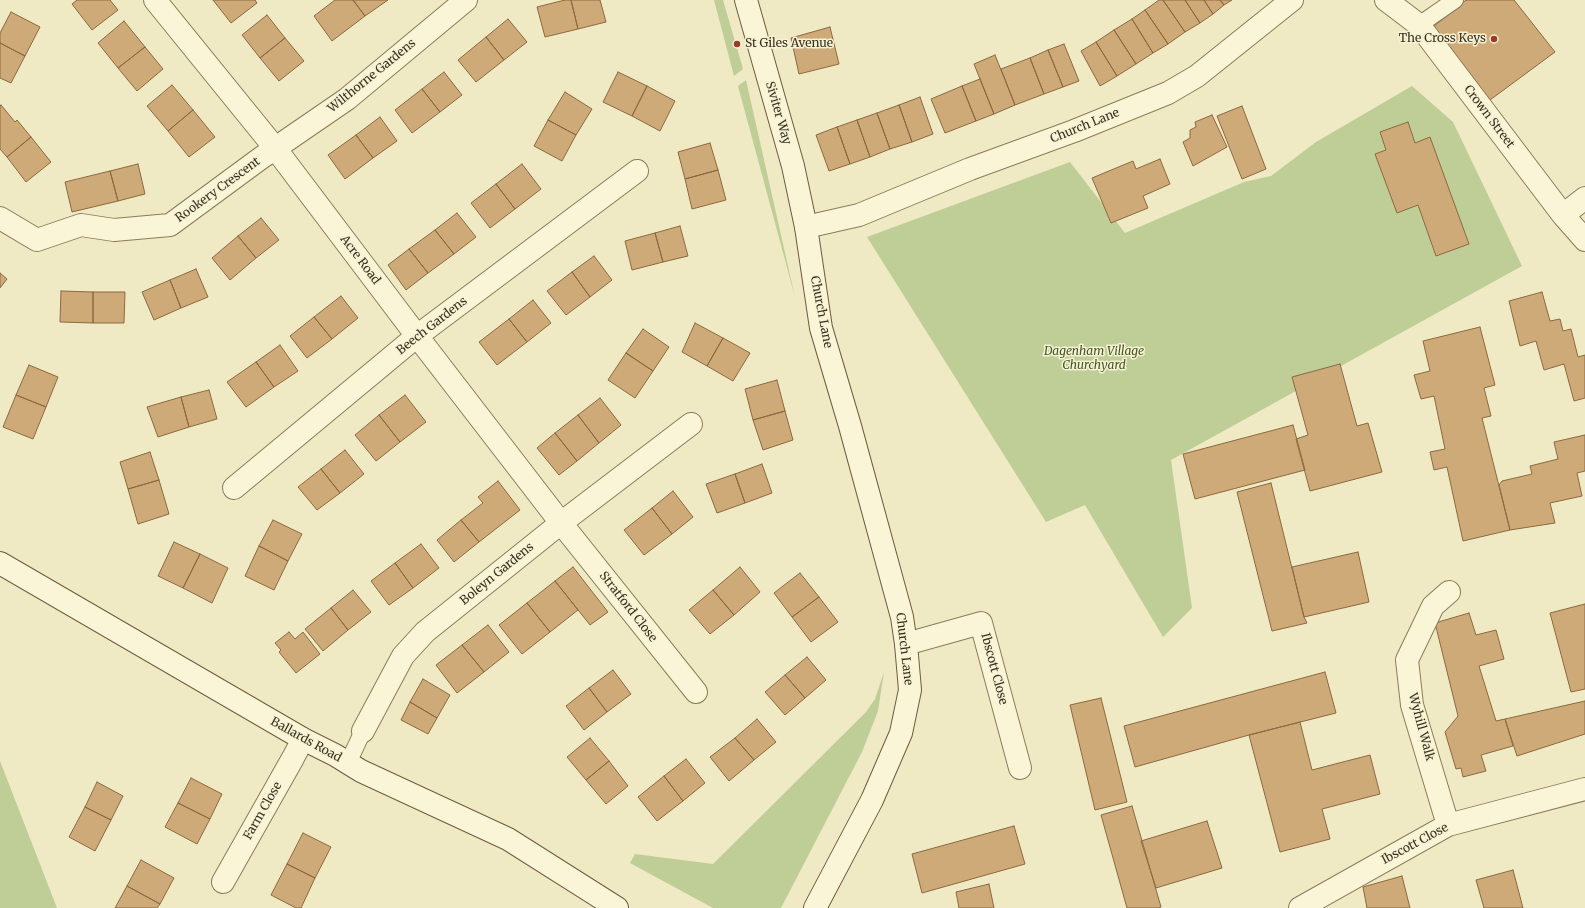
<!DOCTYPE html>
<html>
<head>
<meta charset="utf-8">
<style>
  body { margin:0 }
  canvas { display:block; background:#efe9c4 }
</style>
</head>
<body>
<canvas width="1585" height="908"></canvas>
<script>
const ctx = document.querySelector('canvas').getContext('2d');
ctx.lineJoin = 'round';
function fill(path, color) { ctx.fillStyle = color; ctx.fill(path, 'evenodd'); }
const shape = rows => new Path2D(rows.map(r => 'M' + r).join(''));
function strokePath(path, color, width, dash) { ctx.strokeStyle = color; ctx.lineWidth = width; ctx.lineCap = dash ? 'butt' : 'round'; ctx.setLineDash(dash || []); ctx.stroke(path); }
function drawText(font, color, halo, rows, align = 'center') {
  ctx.font = font + ' Merriweather,serif'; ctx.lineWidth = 3; ctx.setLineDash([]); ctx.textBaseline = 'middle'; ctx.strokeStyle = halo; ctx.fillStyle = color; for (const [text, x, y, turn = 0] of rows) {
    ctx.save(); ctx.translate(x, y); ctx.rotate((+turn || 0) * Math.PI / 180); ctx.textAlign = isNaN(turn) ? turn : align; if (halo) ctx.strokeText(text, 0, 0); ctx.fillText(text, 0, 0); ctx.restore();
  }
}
const green = shape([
  [714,0,723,0,743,69,734,76],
  [746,80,795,297,738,86],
  [1412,86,1453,122,1522,266,1171,460,1192,608,1163,637,1085,505,1046,522,867,237,1070,162,1125,233,1244,182,1271,176,1316,142],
  [884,672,878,711,862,752,781,908,713,908,630,863,635,854,713,864,866,712,875,699],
  [0,761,57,908,0,908]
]);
const building = shape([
  [77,0,110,0,118,10,92,30,72,4,77,0],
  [213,0,255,0,257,3,231,23,213,0],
  [335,0,353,0,365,16,332,41,314,16,335,0],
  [353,0,388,0,365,16,353,0],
  [565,0,571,0,578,29,545,37,537,7,565,0],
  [571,0,600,0,606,22,578,29,571,0],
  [1159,0,1163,0,1185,32,1168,44,1145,10,1159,0],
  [1163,0,1185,0,1200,23,1185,32,1163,0],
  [1185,0,1204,0,1213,14,1200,23,1185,0],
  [1204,0,1220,0,1224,5,1213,14,1204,0],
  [1220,0,1232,0,1224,5,1220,0],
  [1466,0,1514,0,1555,52,1490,100,1433,27,1466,0],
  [1145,10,1168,44,1153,53,1132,19,1145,10],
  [11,12,40,27,25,56,0,43,0,33,11,12],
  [267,15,285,38,260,58,242,35,267,15],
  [508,19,527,42,504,60,486,37,508,19],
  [1132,19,1153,53,1136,64,1114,30,1132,19],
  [124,21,145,47,118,68,98,43,124,21],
  [830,27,839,64,799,74,791,38,830,27],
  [1114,30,1136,64,1117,76,1096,42,1114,30],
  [486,37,504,60,476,82,458,60,486,37],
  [285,38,304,61,279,81,260,58,285,38],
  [1096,42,1117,76,1100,86,1081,51,1096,42],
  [0,43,25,56,11,83,0,78,0,43],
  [1064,44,1079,81,1063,87,1048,50,1064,44],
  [145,47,163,69,137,91,118,68,145,47],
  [1048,50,1063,87,1044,94,1030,58,1048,50],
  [995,55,1015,105,994,114,974,64,995,55],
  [1030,58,1044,94,1015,105,1001,69,1030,58],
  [444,72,462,95,440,112,422,89,444,72],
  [618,72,647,86,632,116,603,102,618,72],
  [980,79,994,114,976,121,962,86,980,79],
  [172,85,193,110,168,131,147,106,172,85],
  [647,86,675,101,660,131,632,116,647,86],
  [962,86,976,121,945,133,931,99,962,86],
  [422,89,440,112,412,133,395,110,422,89],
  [565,92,592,109,576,135,548,120,565,92],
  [920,97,933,134,912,142,899,105,920,97],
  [1,105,15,122,17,120,31,137,7,157,0,149,0,106,1,105],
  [899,105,912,142,890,149,877,113,899,105],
  [1242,106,1266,169,1242,179,1217,116,1242,106],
  [193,110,215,137,189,157,168,131,193,110],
  [877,113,890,149,870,157,857,120,877,113],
  [1212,115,1227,147,1193,166,1183,142,1190,138,1190,130,1196,127,1195,122,1212,115],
  [380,117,397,141,373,158,356,135,380,117],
  [548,120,576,135,562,161,534,146,548,120],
  [857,120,870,157,850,164,837,127,857,120],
  [1408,122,1415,143,1430,137,1469,244,1436,256,1418,205,1397,213,1375,154,1386,150,1380,132,1408,122],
  [837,127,850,164,829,171,816,135,837,127],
  [356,135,373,158,345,179,328,155,356,135],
  [31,137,51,162,26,182,7,157,31,137],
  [710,143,718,170,685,179,678,152,710,143],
  [1160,159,1170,184,1143,196,1148,208,1111,223,1092,178,1133,161,1136,169,1160,159],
  [138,164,145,194,118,201,110,171,138,164],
  [522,164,541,189,515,209,496,184,522,164],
  [718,170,726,200,692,209,685,179,718,170],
  [110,171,118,201,72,212,65,182,110,171],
  [496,184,515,209,490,228,471,203,496,184],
  [457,213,476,237,454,254,435,230,457,213],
  [261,218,279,240,256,258,238,236,261,218],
  [680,226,688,256,663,262,655,233,680,226],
  [435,230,454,254,428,273,409,249,435,230],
  [655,233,663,262,632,270,625,241,655,233],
  [238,236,256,258,230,280,212,258,238,236],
  [409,249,428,273,406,290,388,265,409,249],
  [594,256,612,280,590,297,572,272,594,256],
  [196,269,208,297,181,308,170,280,196,269],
  [572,272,590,297,566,315,547,291,572,272],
  [0,273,7,279,0,288,0,273],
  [170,280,181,308,154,320,142,292,170,280],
  [61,291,93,292,93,323,60,322,61,291],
  [93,292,125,292,124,323,93,323,93,292],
  [1542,292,1550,321,1560,319,1563,331,1571,329,1578,357,1585,355,1585,398,1574,401,1564,364,1544,370,1536,341,1520,346,1509,301,1542,292],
  [341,296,358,318,332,339,314,317,341,296],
  [533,300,551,323,527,342,509,319,533,300],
  [314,317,332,339,307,358,290,336,314,317],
  [509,319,527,342,497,365,479,342,509,319],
  [695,323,723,338,707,366,682,352,695,323],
  [1480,327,1495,385,1484,388,1491,416,1482,418,1510,530,1463,541,1447,467,1434,470,1430,452,1445,449,1434,396,1421,399,1414,375,1430,371,1423,341,1480,327],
  [643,329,669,347,653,371,626,353,643,329],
  [723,338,750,353,733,381,707,366,723,338],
  [280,345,298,371,274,387,256,362,280,345],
  [626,353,653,371,635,398,608,380,626,353],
  [256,362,274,387,246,407,227,382,256,362],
  [1340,364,1357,426,1368,423,1382,472,1310,491,1296,439,1308,435,1292,377,1340,364],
  [29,365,58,377,46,407,16,395,29,365],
  [777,380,785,411,753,420,745,389,777,380],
  [209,390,217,419,189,427,181,397,209,390],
  [16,395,46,407,33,439,3,427,16,395],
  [405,395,426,422,400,442,379,415,405,395],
  [181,397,189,427,158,437,147,407,181,397],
  [600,398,621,425,599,443,578,415,600,398],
  [785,411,793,440,763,450,753,420,785,411],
  [379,415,400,442,376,461,355,435,379,415],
  [578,415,599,443,577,461,555,433,578,415],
  [1293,425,1305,470,1195,499,1183,454,1293,425],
  [555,433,577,461,559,475,537,448,555,433],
  [1585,435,1585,471,1577,473,1582,496,1550,503,1555,523,1510,530,1499,485,1502,481,1532,474,1530,466,1558,459,1554,442,1585,435],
  [345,450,364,474,340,493,321,469,345,450],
  [150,452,159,480,128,489,120,462,150,452],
  [762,464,772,493,745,503,735,474,762,464],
  [321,469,340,493,317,510,298,487,321,469],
  [735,474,745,503,717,513,706,484,735,474],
  [159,480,169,514,138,524,128,489,159,480],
  [498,481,520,510,479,542,461,520,483,503,478,497,498,481],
  [1271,483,1304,617,1307,623,1272,631,1237,492,1271,483],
  [673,491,693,517,672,534,652,508,673,491],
  [652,508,672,534,644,555,624,530,652,508],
  [273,520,302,534,288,561,259,546,273,520],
  [461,520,479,542,454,562,437,540,461,520],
  [174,542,200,554,183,588,158,576,174,542],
  [421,544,439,568,413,588,395,563,421,544],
  [259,546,288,561,274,590,245,576,259,546],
  [1358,552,1369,602,1304,617,1292,567,1358,552],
  [200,554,228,568,212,603,183,588,200,554],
  [395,563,413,588,389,605,371,581,395,563],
  [573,567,608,612,590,625,555,581,573,567],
  [740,567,760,592,734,615,713,590,740,567],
  [800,573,819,597,792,617,774,593,800,573],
  [555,581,578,610,550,632,527,603,555,581],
  [353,590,371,612,348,630,331,608,353,590],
  [713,590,734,615,710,634,689,610,713,590],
  [819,597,838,622,811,642,792,617,819,597],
  [527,603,550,632,522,654,499,625,527,603],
  [1585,604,1585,689,1571,692,1550,613,1585,604],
  [331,608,348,630,323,651,305,629,331,608],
  [1469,613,1476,635,1496,630,1504,659,1479,666,1496,721,1505,719,1513,746,1481,755,1486,771,1463,777,1461,768,1456,769,1445,732,1458,716,1435,623,1469,613],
  [488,625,509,652,484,672,462,645,488,625],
  [289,632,295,639,303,632,320,654,296,673,279,652,281,650,275,643,289,632],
  [462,645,484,672,457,693,436,665,462,645],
  [807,657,826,680,805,698,785,675,807,657],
  [613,670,631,694,607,712,589,688,613,670],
  [1325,672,1336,713,1249,735,1135,767,1124,726,1325,672],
  [785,675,805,698,785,715,765,692,785,675],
  [423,679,450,695,437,718,410,702,423,679],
  [589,688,607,712,584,730,566,706,589,688],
  [1101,698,1127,802,1095,810,1070,705,1101,698],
  [1585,701,1585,734,1517,756,1505,719,1585,701],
  [410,702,437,718,428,734,401,720,410,702],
  [757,719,776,742,754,760,735,738,757,719],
  [1300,722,1312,770,1370,755,1380,794,1322,809,1330,839,1280,852,1249,735,1300,722],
  [590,738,609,761,586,780,567,757,590,738],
  [735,738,754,760,729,781,710,757,735,738],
  [686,759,705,783,683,801,664,776,686,759],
  [609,761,628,786,606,804,586,780,609,761],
  [664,776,683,801,657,821,638,797,664,776],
  [191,778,222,794,210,819,178,803,191,778],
  [97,782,123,796,111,820,85,807,97,782],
  [178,803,210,819,197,844,165,827,178,803],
  [1132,806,1161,907,1158,908,1127,908,1101,815,1132,806],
  [85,807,111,820,95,851,69,837,85,807],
  [1207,821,1222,868,1156,888,1141,841,1207,821],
  [1014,826,1025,864,922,893,912,854,1014,826],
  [303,833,331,847,315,878,287,864,303,833],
  [141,860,174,878,160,904,127,886,141,860],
  [287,864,315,878,301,908,296,908,271,895,287,864],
  [1513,870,1523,908,1484,908,1476,880,1513,870],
  [1402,876,1410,908,1367,908,1363,887,1402,876],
  [989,884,994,908,959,908,956,892,989,884],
  [127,886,160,904,157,908,115,908,127,886]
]);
const lane = shape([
  [1419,25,1455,0],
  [348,763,363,731]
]);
const street = shape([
  [155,0,275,148,417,336,561,523,696,692],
  [1386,0,1419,25,1563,215,1585,240],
  [1563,215,1585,198],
  [0,218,37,240,81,225,114,230,170,225,261,158,347,99,466,0],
  [806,227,859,215,970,169,1074,131,1168,93,1197,76,1292,0],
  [234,488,417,336,637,171],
  [906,644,981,623,1020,768],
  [363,731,403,656,425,632,561,523,691,424],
  [1448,825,1412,705,1407,660,1433,606,1449,592],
  [223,882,293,758,303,739],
  [1300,908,1448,825,1585,789]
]);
const secondary = shape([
  [746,0,793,166,806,227,821,328,850,426,902,617,906,644,910,690,901,733,872,800,815,908],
  [0,563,303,739,335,755,361,771,508,839,617,908]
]);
const markers = [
  [1494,39,4,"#9c3928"],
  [737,44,4,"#9c3928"]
];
const poiNames = [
  ["The Cross Keys",1486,39],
  ["St Giles Avenue",745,44,"left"]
];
const streetNames = [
  ["Wilthorne Gardens",372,76,-39],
  ["Siviter Way",778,113,74],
  ["Crown Street",1489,117,53],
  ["Church Lane",1085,126,-22],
  ["Rookery Crescent",218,190,-36],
  ["Acre Road",360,260,53],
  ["Church Lane",821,312,79],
  ["Beech Gardens",432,326,-38],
  ["Boleyn Gardens",497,574,-39],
  ["Stratford Close",628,607,52],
  ["Church Lane",904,649,83],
  ["Ibscott Close",994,669,75],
  ["Wyhill Walk",1421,727,75],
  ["Ballards Road",306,740,29],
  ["Farm Close",263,811,-60],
  ["Ibscott Close",1415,844,-28]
];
const parkNames = [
  ["Dagenham Village",1094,352],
  ["Churchyard",1094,366]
];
fill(green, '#bfce97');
fill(building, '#cfaa79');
strokePath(building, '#8b693f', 1);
strokePath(lane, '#8b7c5a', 18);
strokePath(street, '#8b7c5a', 24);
strokePath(secondary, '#6d5c3d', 24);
strokePath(lane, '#faf5d7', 16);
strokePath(street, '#faf5d7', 22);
strokePath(secondary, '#faf5d7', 22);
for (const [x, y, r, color] of markers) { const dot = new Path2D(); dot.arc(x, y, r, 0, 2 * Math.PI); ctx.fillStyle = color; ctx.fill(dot); strokePath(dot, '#f7f2d4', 1.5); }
drawText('12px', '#3a301e', '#f7f2d4', poiNames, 'right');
drawText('12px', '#3a301e', '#f7f2d4', streetNames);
drawText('italic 12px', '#425724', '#f7f2d4', parkNames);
</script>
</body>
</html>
